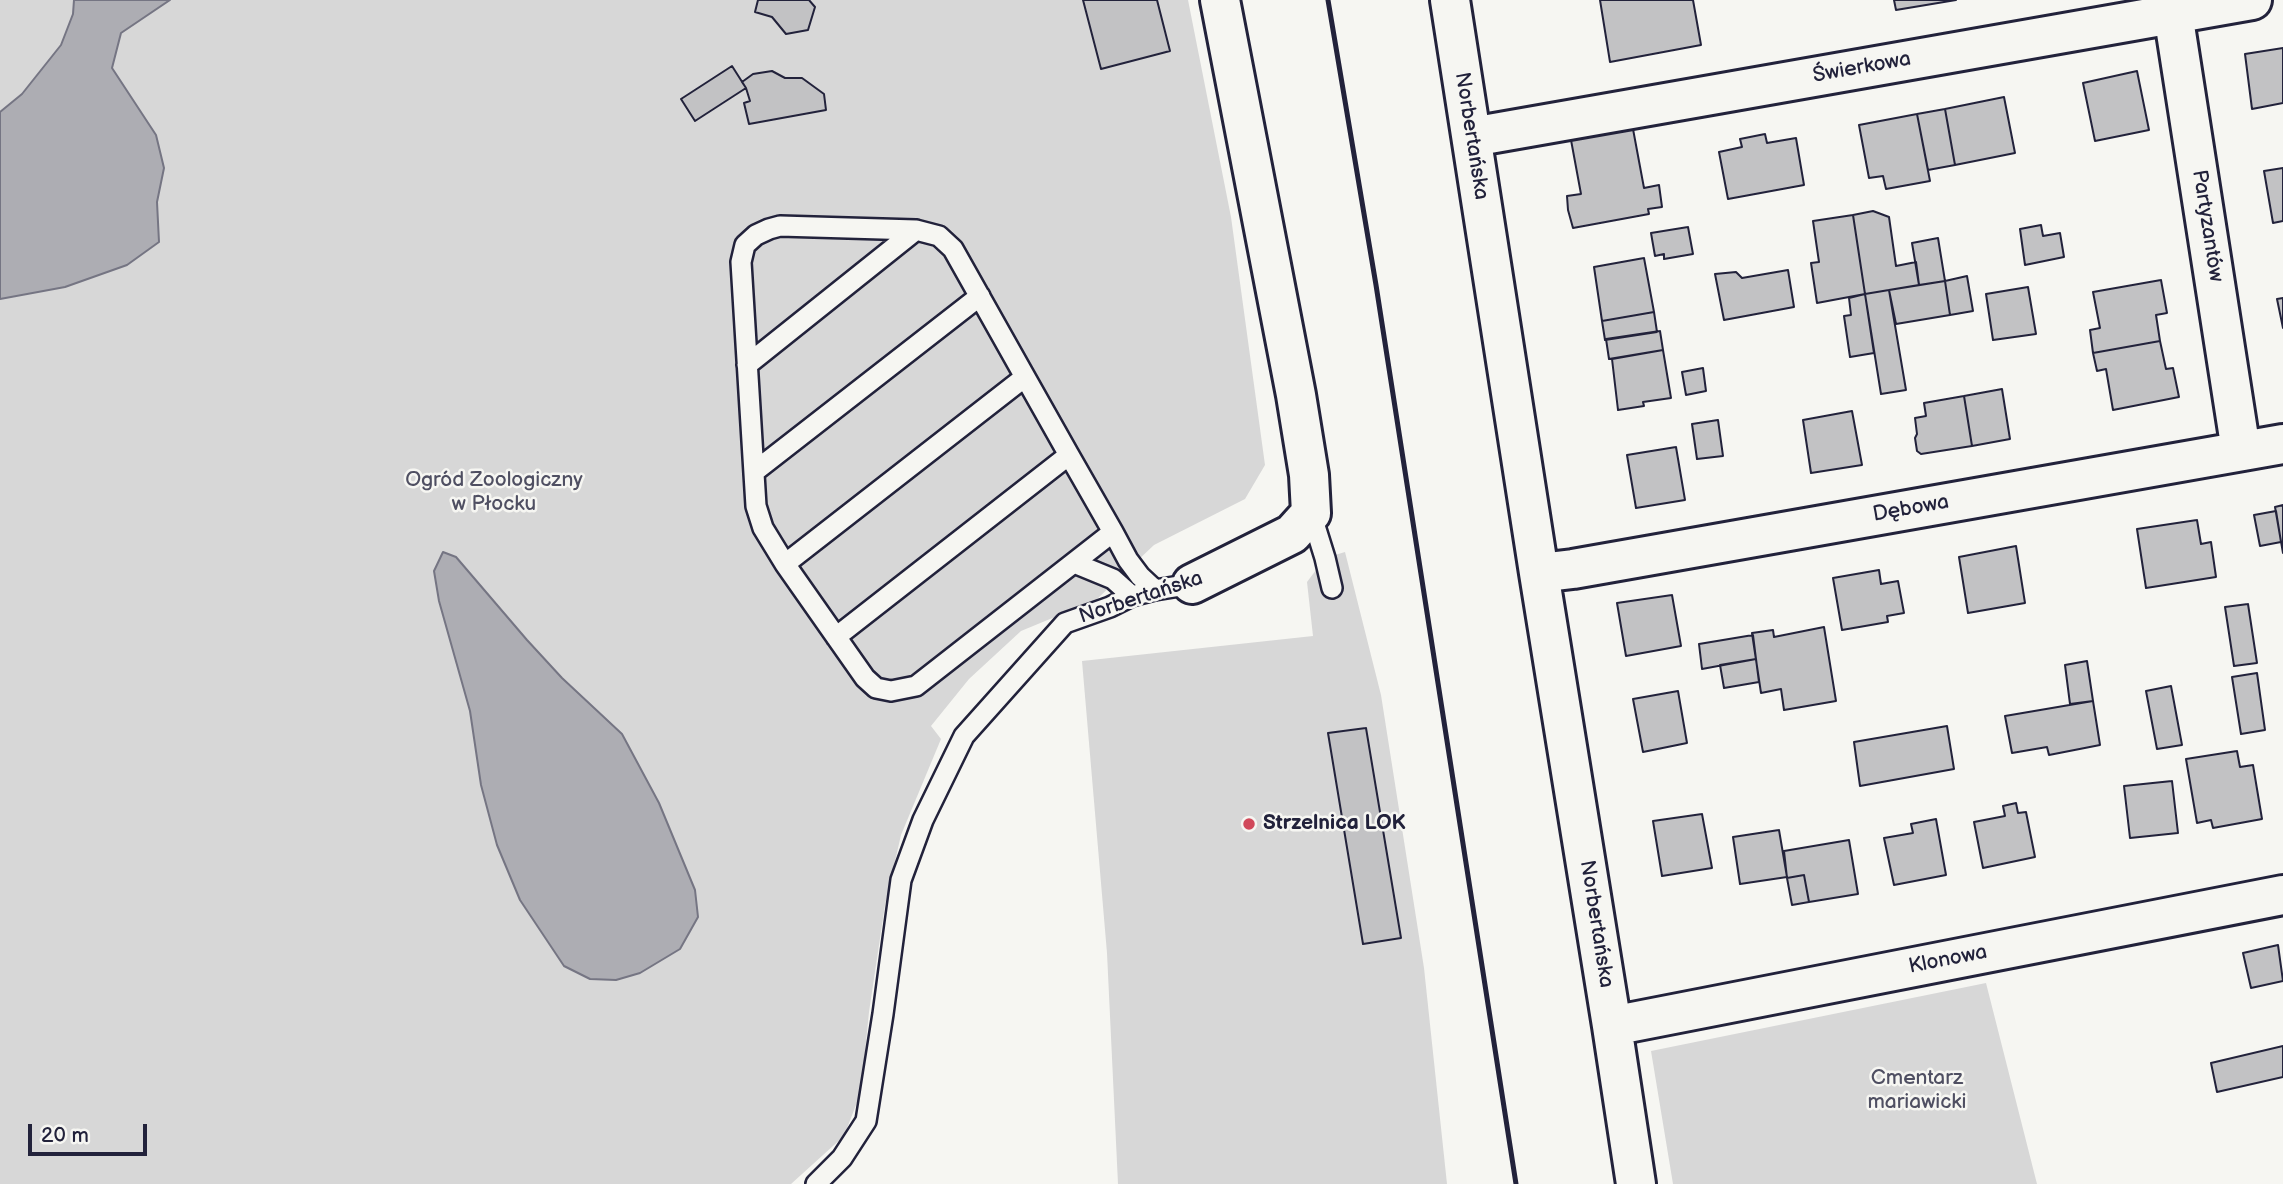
<!DOCTYPE html>
<html>
<head>
<meta charset="utf-8">
<style>
  body { margin:0 }
  #map { position:relative; width:2283px; height:1184px; overflow:hidden; background:#f6f6f2; font-family:"Balsamiq Sans",sans-serif }
  canvas { display:block }
  .scale { position:absolute; left:28px; top:1124px; width:119px; height:32px; box-sizing:border-box; border:4px solid #22223b; border-top:0; padding-left:9px; font-size:21px; line-height:24px; white-space:nowrap; color:#22223b; -webkit-text-stroke:5px #f6f6f2; paint-order:stroke }
</style>
</head>
<body>
<div id="map">
<canvas width="2283" height="1184"></canvas>
<div class="scale">20 m</div>
</div>
<script>
const ctx = document.querySelector('canvas').getContext('2d');
ctx.lineJoin = 'round';
function fill(path, color) { ctx.fillStyle = color; ctx.fill(path, 'evenodd'); }
const shape = rows => new Path2D(rows.map(r => 'M' + r).join(''));
function strokePath(path, color, width, dash) { ctx.strokeStyle = color; ctx.lineWidth = width; ctx.lineCap = dash ? 'butt' : 'round'; ctx.setLineDash(dash || []); ctx.stroke(path); }
function drawText(font, color, halo, rows, align = 'center') {
  ctx.font = font + ' "Balsamiq Sans",sans-serif'; ctx.lineWidth = 5; ctx.setLineDash([]); ctx.textBaseline = 'middle'; ctx.strokeStyle = halo; ctx.fillStyle = color; for (const [text, x, y, turn = 0] of rows) {
    ctx.save(); ctx.translate(x, y); ctx.rotate((+turn || 0) * Math.PI / 180); ctx.textAlign = isNaN(turn) ? turn : align; if (halo) ctx.strokeText(text, 0, 0); ctx.fillText(text, 0, 0); ctx.restore();
  }
}
const green = shape([
  [0,0,1188,0,1231,217,1265,465,1245,499,1154,545,1096,600,1021,631,969,679,931,726,941,739,901,835,885,905,869,1012,861,1092,844,1136,791,1184,0,1184],
  [1345,552,1381,695,1424,968,1447,1184,1118,1184,1107,953,1082,661,1313,636,1307,582,1325,558],
  [1986,983,2037,1184,1673,1184,1651,1051]
]);
const water = shape([
  [74,0,170,0,121,33,112,68,156,135,164,168,157,202,159,242,127,265,65,287,0,299,0,112,22,94,61,45,73,14,74,0],
  [443,552,456,557,527,640,562,678,622,734,659,803,695,890,698,917,680,949,640,973,616,980,590,979,564,966,520,900,497,845,481,785,470,711,439,601,434,571,443,552]
]);
const building = shape([
  [758,0,809,0,815,7,808,30,786,34,772,17,755,12,758,0],
  [1083,0,1157,0,1170,51,1101,69,1083,0],
  [1600,0,1693,0,1701,45,1610,62,1600,0],
  [1894,0,1956,0,1896,10,1894,0],
  [2283,48,2283,103,2252,109,2245,54,2283,48],
  [732,66,746,88,695,121,681,99,732,66],
  [772,71,785,78,802,78,824,94,826,110,749,124,744,103,750,101,746,88,742,82,753,74,772,71],
  [2137,71,2149,130,2095,141,2083,83,2137,71],
  [2004,97,2015,153,1955,165,1945,109,2004,97],
  [1945,109,1955,165,1928,170,1917,114,1945,109],
  [1917,114,1930,181,1886,189,1883,176,1869,178,1859,125,1917,114],
  [1633,129,1644,188,1659,185,1662,207,1648,209,1649,214,1573,228,1568,210,1567,196,1581,194,1571,140,1633,129],
  [1765,134,1767,143,1796,138,1804,185,1728,199,1719,152,1742,147,1740,139,1765,134],
  [2283,168,2283,221,2273,223,2264,171,2283,168],
  [1873,211,1889,217,1896,266,1916,262,1919,285,1865,294,1853,215,1873,211],
  [1853,215,1865,294,1817,303,1811,263,1819,262,1813,221,1853,215],
  [2041,225,2043,236,2060,233,2064,257,2025,265,2020,229,2041,225],
  [1688,227,1693,254,1664,259,1664,254,1655,256,1651,233,1688,227],
  [1938,238,1945,281,1919,285,1912,243,1938,238],
  [1644,258,1654,312,1602,321,1594,267,1644,258],
  [1788,270,1794,307,1724,320,1715,274,1736,272,1742,278,1788,270],
  [1967,276,1973,311,1950,315,1945,281,1967,276],
  [2161,280,2167,313,2156,315,2160,341,2093,353,2090,330,2100,328,2093,292,2161,280],
  [1945,281,1950,315,1896,324,1889,290,1945,281],
  [2028,287,2036,334,1993,340,1986,294,2028,287],
  [1889,290,1906,390,1881,394,1865,294,1889,290],
  [1865,294,1874,353,1850,357,1844,316,1851,315,1849,298,1865,294],
  [2283,298,2283,328,2277,299,2283,298],
  [1654,312,1657,332,1605,340,1602,321,1654,312],
  [1660,331,1663,350,1609,359,1606,339,1660,331],
  [2160,341,2166,369,2173,368,2179,397,2113,410,2106,369,2097,371,2093,353,2160,341],
  [1663,350,1671,398,1643,402,1644,406,1618,410,1612,359,1663,350],
  [1703,368,1706,391,1686,395,1682,372,1703,368],
  [2002,389,2010,439,1972,446,1964,396,2002,389],
  [1964,396,1972,446,1921,454,1917,451,1915,438,1917,434,1915,418,1926,416,1924,403,1964,396],
  [1852,411,1862,465,1811,473,1803,420,1852,411],
  [1718,420,1723,456,1697,459,1692,424,1718,420],
  [1676,447,1685,500,1636,508,1627,455,1676,447],
  [2283,505,2283,553,2275,507,2283,505],
  [2276,511,2281,542,2260,546,2254,515,2276,511],
  [2197,520,2201,544,2211,542,2216,577,2146,588,2137,529,2197,520],
  [2016,546,2025,603,1968,613,1959,557,2016,546],
  [1879,570,1881,584,1898,581,1904,613,1887,616,1888,622,1842,630,1833,578,1879,570],
  [1672,595,1681,646,1626,656,1617,603,1672,595],
  [2248,604,2257,663,2234,666,2225,607,2248,604],
  [1824,627,1836,701,1784,710,1781,689,1761,693,1752,633,1773,630,1774,637,1824,627],
  [1753,635,1756,659,1702,669,1699,644,1753,635],
  [1756,659,1759,682,1724,688,1720,665,1756,659],
  [2087,661,2093,701,2070,704,2065,665,2087,661],
  [2257,673,2265,730,2241,734,2232,677,2257,673],
  [2171,686,2182,745,2157,749,2146,691,2171,686],
  [1678,691,1687,743,1643,752,1633,699,1678,691],
  [2093,701,2100,745,2049,755,2047,747,2012,753,2005,716,2093,701],
  [1947,726,1954,769,1860,786,1854,742,1947,726],
  [1366,728,1401,938,1363,944,1328,733,1366,728],
  [2237,751,2240,767,2253,765,2262,819,2213,828,2211,820,2197,823,2186,759,2237,751],
  [2172,781,2178,833,2130,838,2124,786,2172,781],
  [2016,803,2018,813,2026,812,2035,857,1983,868,1974,822,2005,816,2003,806,2016,803],
  [1702,814,1712,868,1662,876,1653,821,1702,814],
  [1936,819,1946,875,1894,885,1884,838,1913,833,1911,824,1936,819],
  [1779,830,1787,877,1740,884,1733,837,1779,830],
  [1849,840,1858,894,1809,902,1804,875,1787,878,1784,851,1849,840],
  [1804,875,1809,902,1792,905,1787,878,1804,875],
  [2278,945,2283,981,2251,988,2243,953,2278,945],
  [2283,1046,2283,1077,2217,1092,2211,1063,2283,1046]
]);
const service = shape([
  [747,365,916,230],
  [754,472,980,296],
  [1311,513,1325,558,1332,588],
  [1113,532,916,686,891,691,876,688,865,678,785,564,763,528,756,506,741,262,745,245,756,235,769,229,780,226,916,230,939,236,953,249,1025,377,1069,455,1113,532,1128,560,1140,576,1155,590],
  [1074,563,1113,579,1132,596],
  [785,564,1025,377],
  [836,637,1069,455],
  [816,1184,842,1158,866,1121,883,1014,901,880,923,820,964,736,1065,623,1110,607,1132,596,1155,590,1192,584]
]);
const minor = shape([
  [1450,0,1539,573,1612,1026,1636,1184],
  [2171,0,2241,451],
  [1472,137,2252,0],
  [1539,573,1573,569,2283,444],
  [1192,584,1292,534,1311,513,1309,475,1296,395,1220,0],
  [1612,1026,2283,895]
]);
const rail = shape([
  [1328,0,1376,285,1516,1184]
]);
const markers = [
  [1249,824,7,"#d1495b"]
];
const streetNames = [
  ["Świerkowa",1862,68,-10],
  ["Norbertańska",1471,136,81],
  ["Partyzantów",2207,226,81],
  ["Dębowa",1911,509,-10],
  ["Norbertańska",1141,598,-18],
  ["Norbertańska",1596,924,81],
  ["Klonowa",1948,960,-11]
];
const parkNames = [
  ["Ogród Zoologiczny",494,481],
  ["w Płocku",494,505],
  ["Cmentarz",1917,1079],
  ["mariawicki",1917,1103]
];
const poiNames = [
  ["Strzelnica LOK",1263,824]
];
fill(green, '#d7d7d7');
fill(water, '#adadb3');
strokePath(water, '#757583', 2);
fill(building, '#c2c2c4');
strokePath(building, '#22223b', 2);
strokePath(service, '#22223b', 24);
strokePath(minor, '#22223b', 44);
strokePath(service, '#f6f6f2', 19);
strokePath(minor, '#f6f6f2', 38);
strokePath(rail, '#22223b', 5);
for (const [x, y, r, color] of markers) { const dot = new Path2D(); dot.arc(x, y, r, 0, 2 * Math.PI); ctx.fillStyle = color; ctx.fill(dot); strokePath(dot, '#f6f6f2', 2.5); }
drawText('21px', '#22223b', '#f6f6f2', streetNames);
drawText('21px', '#4f4f62', '#f6f6f2', parkNames);
drawText('bold 21px', '#22223b', '#f6f6f2', poiNames, 'left');
</script>
</body>
</html>
